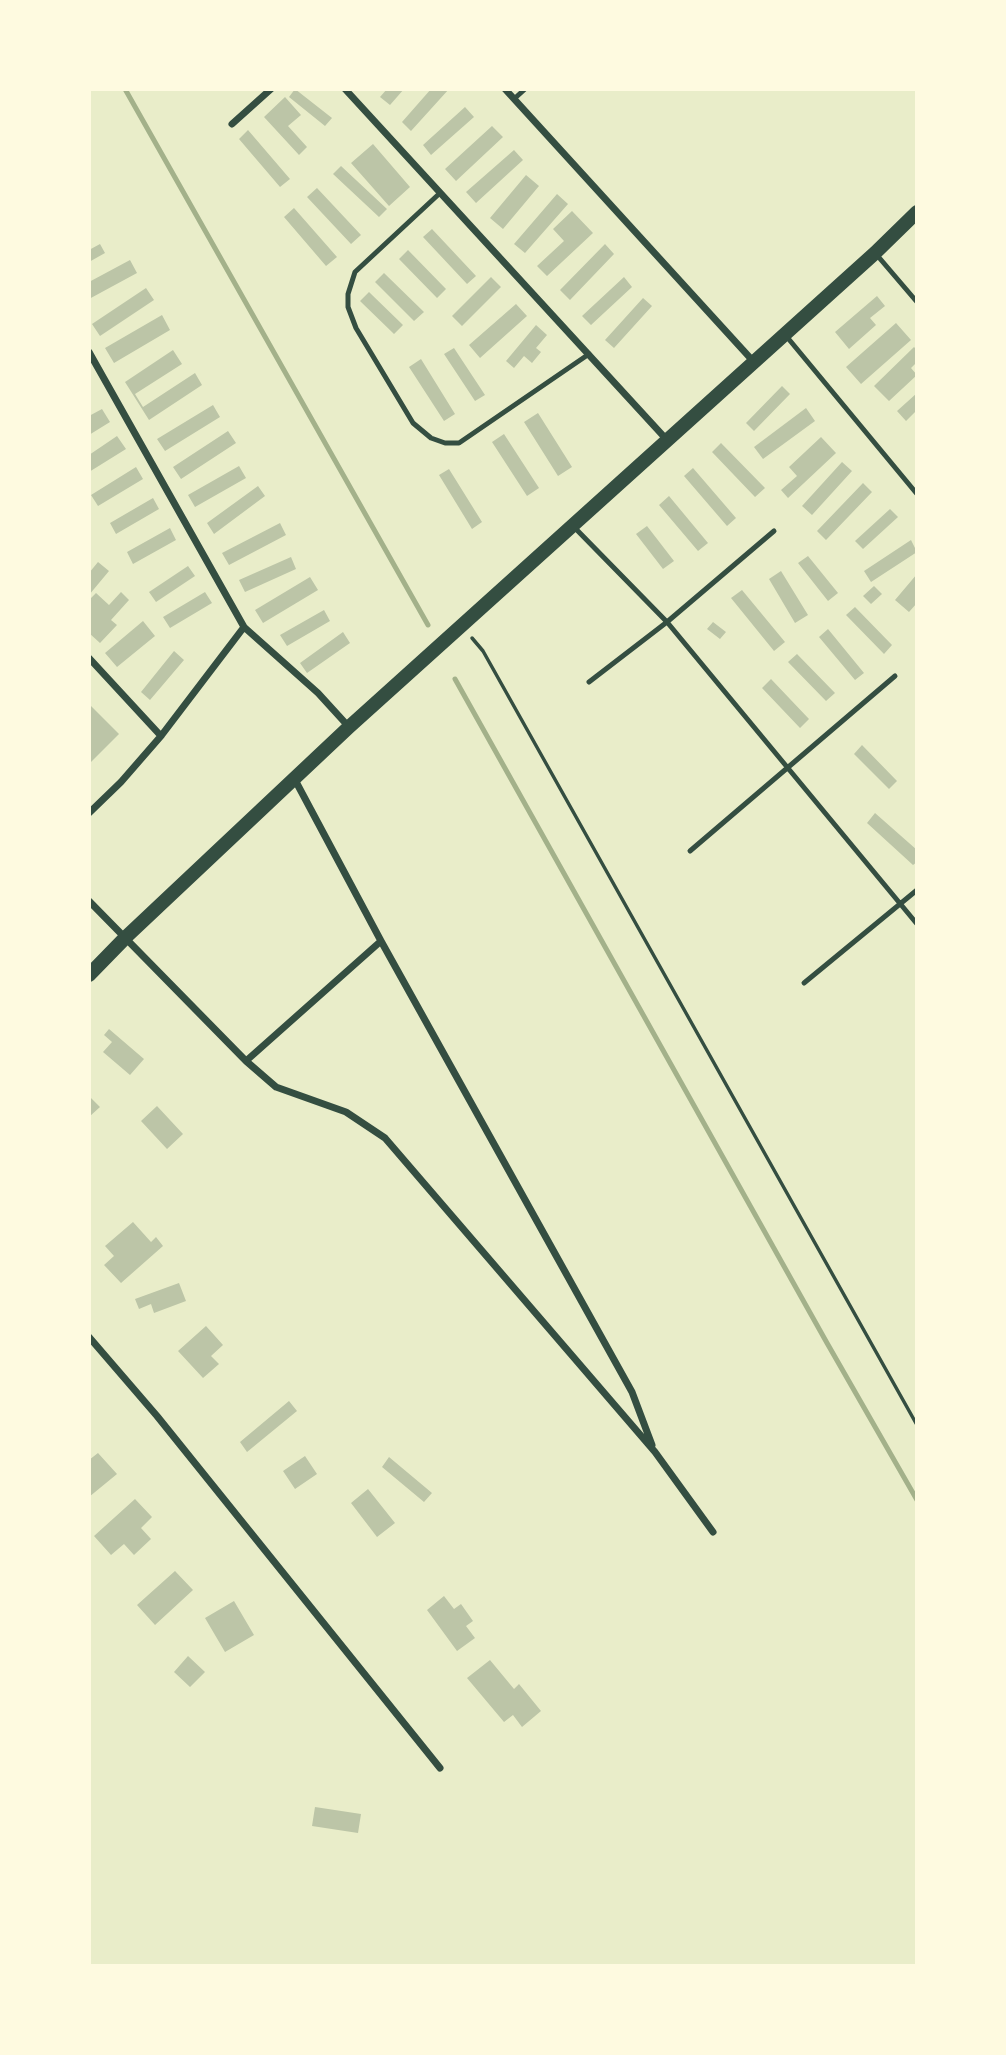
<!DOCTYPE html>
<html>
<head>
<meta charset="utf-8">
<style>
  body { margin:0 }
  #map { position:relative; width:1006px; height:2055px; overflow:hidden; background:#e9edc9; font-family:Overpass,sans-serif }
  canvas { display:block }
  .frame { position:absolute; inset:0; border:91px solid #fefae0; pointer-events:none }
</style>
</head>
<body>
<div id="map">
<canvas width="1006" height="2055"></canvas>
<div class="frame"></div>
</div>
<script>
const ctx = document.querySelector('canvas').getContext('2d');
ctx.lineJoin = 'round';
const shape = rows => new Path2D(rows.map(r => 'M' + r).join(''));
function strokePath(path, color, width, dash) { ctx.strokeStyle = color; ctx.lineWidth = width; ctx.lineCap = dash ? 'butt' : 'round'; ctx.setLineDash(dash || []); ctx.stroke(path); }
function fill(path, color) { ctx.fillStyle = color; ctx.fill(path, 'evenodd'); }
const stream = shape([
  [125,89,428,625],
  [455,679,827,1343,917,1500]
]);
const building = shape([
  [295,89,332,118,325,126,289,97],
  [387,89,404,89,390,105,380,97],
  [431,89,449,89,411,131,402,122],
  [285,97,301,115,288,126,307,147,299,155,264,117],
  [465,107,474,117,431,155,423,145],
  [492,126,503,137,456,181,445,169],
  [248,130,290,179,280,187,239,139],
  [373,144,410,187,389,206,351,163],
  [514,150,523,160,476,203,466,192],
  [341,166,387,209,379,217,333,174],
  [526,175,539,186,503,229,490,218],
  [317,188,361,235,351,244,307,197],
  [557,194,568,204,525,253,514,244],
  [294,208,337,257,326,266,284,217],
  [572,211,593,233,547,276,537,266,564,241,553,229],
  [432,229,476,276,467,284,423,237],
  [100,244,105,253,89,262,89,250],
  [605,244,614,254,570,300,560,290],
  [408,250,446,289,437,298,399,259],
  [130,260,137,273,89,299,89,282],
  [384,273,424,312,414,321,375,282],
  [491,277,501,287,462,326,452,316],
  [624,277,632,287,591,325,582,316],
  [146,288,154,300,100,336,92,324],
  [369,292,403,325,394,334,360,301],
  [877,296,885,306,870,318,876,325,849,349,835,332],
  [643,298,652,306,614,348,605,340],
  [516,304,527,316,480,358,469,345],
  [162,315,170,330,114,363,105,348],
  [896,323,911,340,861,384,846,367],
  [536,325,547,335,536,348,541,352,532,363,524,356,514,368,506,361],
  [914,347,917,350,917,362,911,368,917,375,889,401,874,386],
  [454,348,485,395,475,401,444,354],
  [173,350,182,364,135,394,143,407,195,373,202,385,149,420,125,382],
  [421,359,455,414,444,421,409,367],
  [782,386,790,394,754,431,746,423],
  [917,393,917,410,906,421,897,411],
  [213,405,220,417,165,451,157,439],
  [806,408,815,421,763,459,754,447],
  [102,409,110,422,89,435,89,416],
  [538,413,572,467,558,476,524,422],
  [228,431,236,443,181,479,173,467],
  [504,434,539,488,527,496,492,442],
  [117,436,126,449,89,472,89,455],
  [821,437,836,453,788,498,781,490,797,476,789,467],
  [721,443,765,488,755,497,712,452],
  [842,462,852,471,812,515,802,506],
  [239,466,246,478,195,507,188,495],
  [136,467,143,479,98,506,91,495],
  [693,468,736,518,727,526,684,476],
  [449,469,482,522,472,529,439,475],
  [863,483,872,492,826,540,817,531],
  [258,486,265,496,214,534,207,523],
  [669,496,708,543,698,551,659,505],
  [153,498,159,509,116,534,110,523],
  [890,509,898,517,863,549,855,541],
  [280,523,286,535,229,565,222,553],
  [647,526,674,561,663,569,636,534],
  [170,528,176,540,133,564,127,552],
  [911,540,917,552,871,582,864,571],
  [808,556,838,593,828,601,798,563],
  [291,557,296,569,245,592,239,580],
  [98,562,109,571,89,595,89,573],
  [188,566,195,576,156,602,149,592],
  [781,571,808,615,795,623,769,579],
  [917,574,917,603,909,612,895,600],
  [310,577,318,590,263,623,255,610],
  [874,586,882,594,871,604,863,596],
  [742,590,785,642,774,651,731,598],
  [121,592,129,600,111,620,117,625,100,643,89,633,89,600,96,593,109,605],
  [205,592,212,603,170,628,163,617],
  [855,607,892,645,884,654,846,615],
  [324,610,330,621,287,646,280,635],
  [143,621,155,636,117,667,105,653],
  [713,622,726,632,720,639,707,629],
  [828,629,864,673,855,680,819,637],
  [343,632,350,643,307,673,300,663],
  [174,651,184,660,150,700,141,692],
  [797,654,835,693,826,701,788,662],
  [771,679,809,719,800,728,762,688],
  [89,704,119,734,89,764],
  [862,745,897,781,889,789,854,754],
  [875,813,917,850,917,862,913,865,867,823],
  [109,1029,144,1059,130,1075,103,1052,112,1042,104,1035],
  [89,1096,100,1107,89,1117],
  [157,1106,183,1134,167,1149,141,1121],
  [133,1222,151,1242,156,1237,163,1246,121,1283,104,1265,114,1256,105,1246],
  [179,1283,186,1301,154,1313,151,1304,139,1309,135,1299],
  [206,1326,223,1345,211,1356,219,1364,203,1378,178,1351],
  [289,1401,297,1411,247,1452,240,1442],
  [98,1453,117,1474,89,1497,89,1460],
  [305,1456,317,1474,295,1489,283,1471],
  [389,1457,432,1493,424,1502,382,1467],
  [368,1489,395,1523,377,1537,351,1503],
  [135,1499,152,1517,141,1528,151,1539,134,1555,124,1544,111,1555,94,1536],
  [175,1571,193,1590,155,1625,137,1605],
  [444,1596,454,1609,461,1604,473,1621,466,1626,475,1638,457,1651,427,1610],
  [234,1601,254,1635,225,1652,205,1618],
  [188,1656,205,1672,190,1687,174,1672],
  [490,1660,514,1689,519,1684,541,1711,522,1727,513,1715,504,1722,467,1678],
  [315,1807,361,1814,358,1833,312,1826]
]);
const path = shape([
  [472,638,483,651,917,1425]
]);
const service = shape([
  [514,99,525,89],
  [440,193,355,272,348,294,348,307,356,328,413,423,431,438,445,443,459,443,589,354],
  [876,254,917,302],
  [787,337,917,494],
  [573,526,667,622,917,924],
  [589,682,667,622,774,531],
  [690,851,895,676],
  [804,983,917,890]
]);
const minor = shape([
  [345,89,667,440],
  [505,89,753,361],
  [232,124,271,89],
  [89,352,244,627,318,693,349,727],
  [89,658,161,736],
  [294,778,381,941,632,1392,652,1445],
  [89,813,121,782,161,736,244,627],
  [89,901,246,1061,276,1087,346,1112,385,1138,655,1452,713,1532],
  [246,1061,381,941],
  [89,1337,157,1416,440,1768]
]);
const secondary = shape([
  [89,975,126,937,349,727,875,253,917,212]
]);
strokePath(stream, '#a3b18a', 5);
fill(building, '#bcc5a7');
strokePath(path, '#344e41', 3.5);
strokePath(service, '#344e41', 5);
strokePath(minor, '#344e41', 7);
strokePath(secondary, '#344e41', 14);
</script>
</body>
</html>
